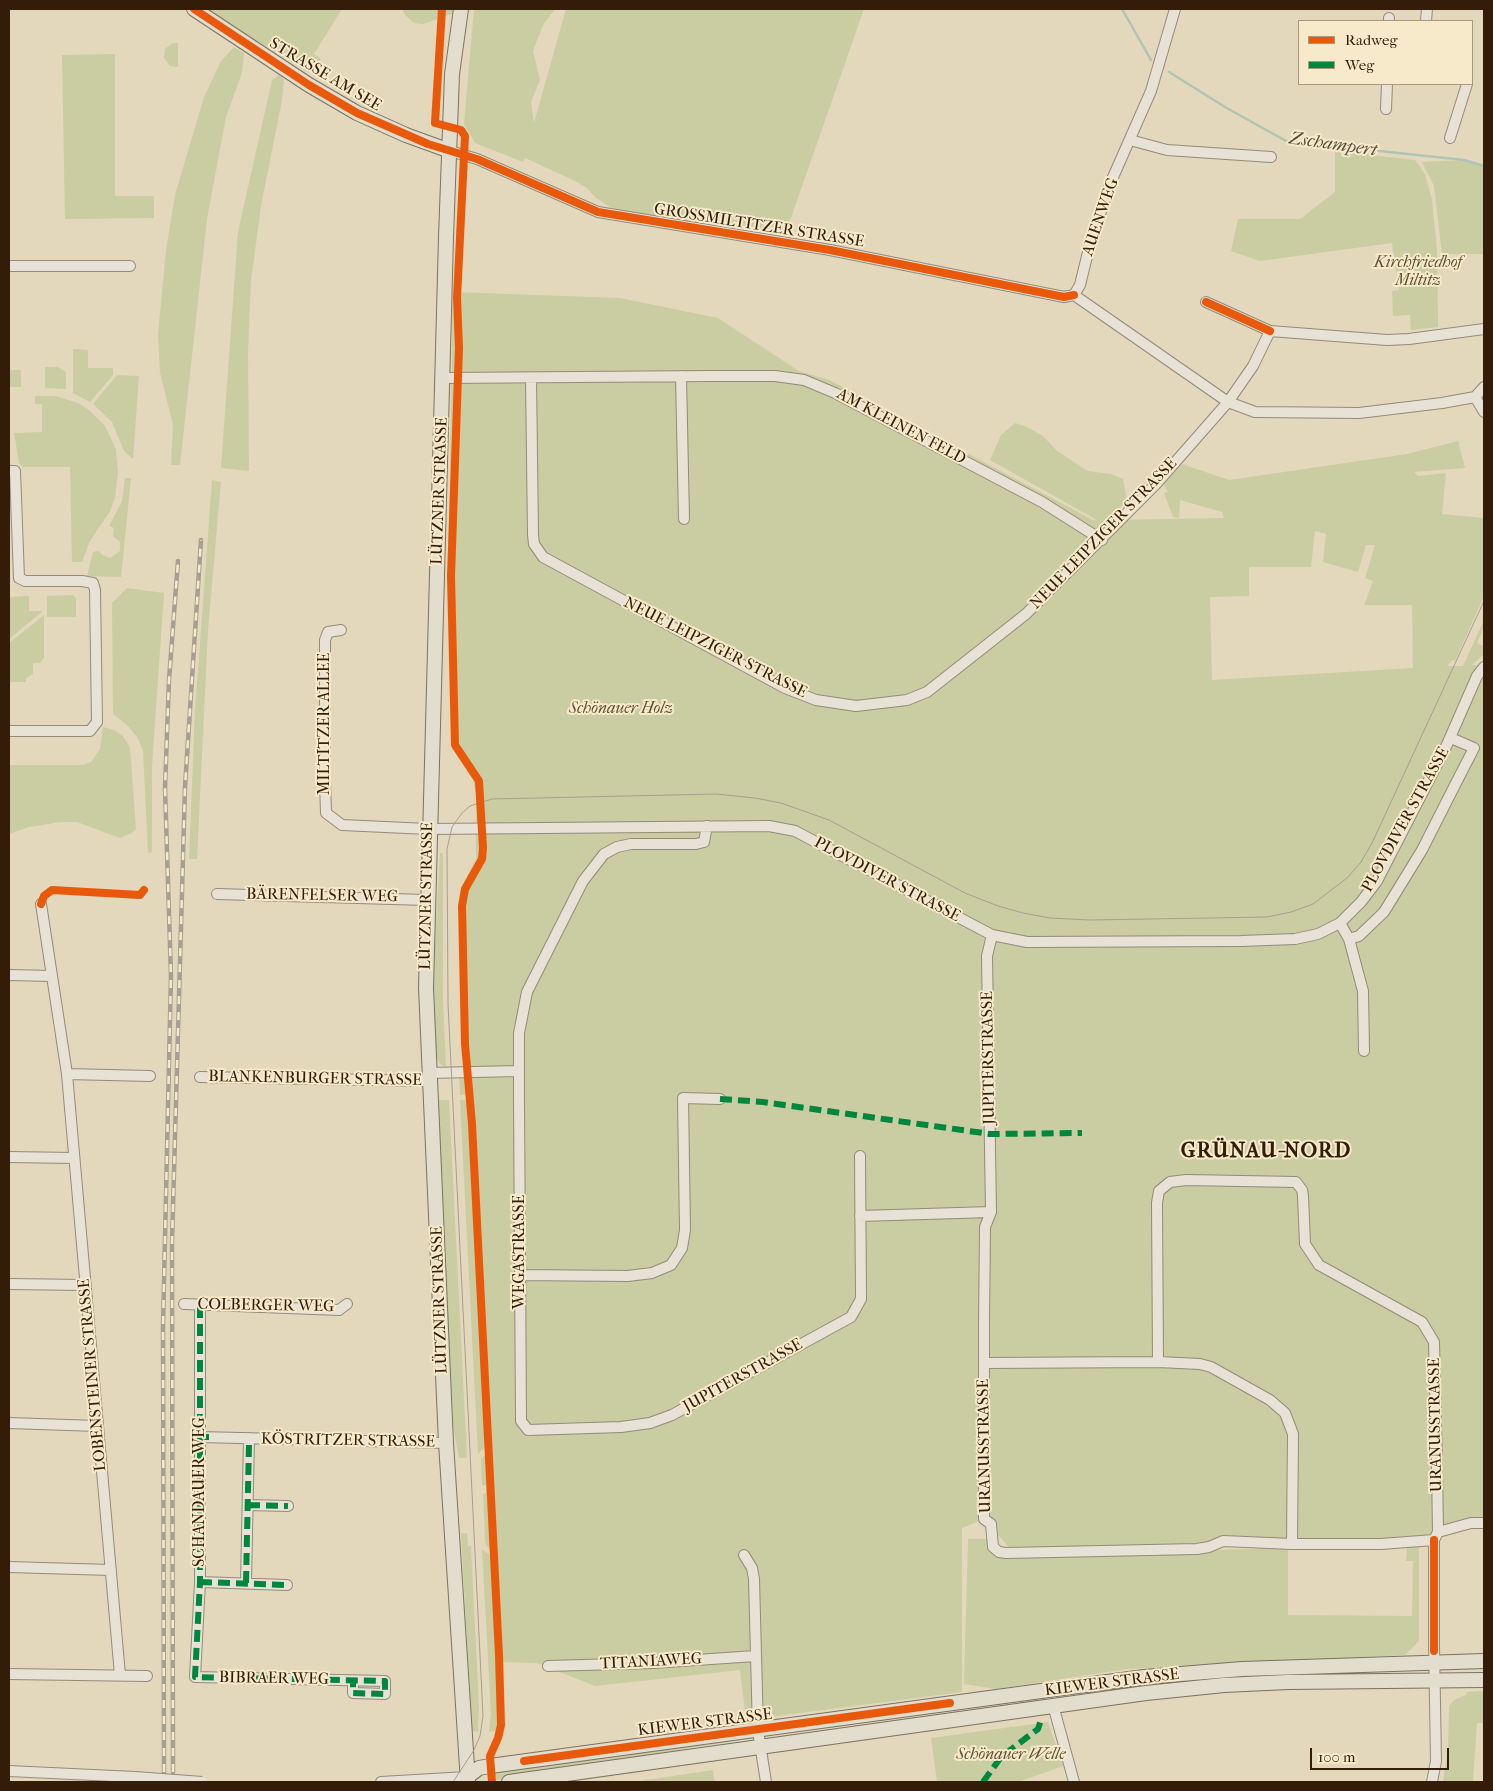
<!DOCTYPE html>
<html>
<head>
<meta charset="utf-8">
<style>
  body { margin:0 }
  #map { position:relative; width:1493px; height:1791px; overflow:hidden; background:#e3d8bc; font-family:"IM FELL French Canon",serif }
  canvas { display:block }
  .frame { position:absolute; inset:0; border:10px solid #331d09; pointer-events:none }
  .legend { position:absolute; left:1298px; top:20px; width:175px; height:65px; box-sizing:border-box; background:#f7eaca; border:1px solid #a9987d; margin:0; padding:6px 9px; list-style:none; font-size:15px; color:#331d09 }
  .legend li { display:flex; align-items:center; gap:10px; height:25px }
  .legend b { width:25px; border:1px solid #a9987d }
  .scale { position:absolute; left:1310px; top:1748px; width:139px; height:22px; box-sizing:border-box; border:2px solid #331d09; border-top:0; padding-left:6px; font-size:15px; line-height:18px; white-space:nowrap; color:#331d09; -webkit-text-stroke:4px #f7eaca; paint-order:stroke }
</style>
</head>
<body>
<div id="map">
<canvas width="1493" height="1791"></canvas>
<div class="frame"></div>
<ul class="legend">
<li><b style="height:6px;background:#e8590c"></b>Radweg</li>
<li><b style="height:6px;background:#00873e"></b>Weg</li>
</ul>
<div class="scale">100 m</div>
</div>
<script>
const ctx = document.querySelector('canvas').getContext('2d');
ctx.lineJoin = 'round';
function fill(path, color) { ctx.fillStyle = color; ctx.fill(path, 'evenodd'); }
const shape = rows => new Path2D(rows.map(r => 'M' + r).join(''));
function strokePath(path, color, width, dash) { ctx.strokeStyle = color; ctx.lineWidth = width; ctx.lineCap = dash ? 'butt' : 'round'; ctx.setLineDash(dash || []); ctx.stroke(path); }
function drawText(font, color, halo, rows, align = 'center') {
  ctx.font = font + ' "IM FELL French Canon",serif'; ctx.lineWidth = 4; ctx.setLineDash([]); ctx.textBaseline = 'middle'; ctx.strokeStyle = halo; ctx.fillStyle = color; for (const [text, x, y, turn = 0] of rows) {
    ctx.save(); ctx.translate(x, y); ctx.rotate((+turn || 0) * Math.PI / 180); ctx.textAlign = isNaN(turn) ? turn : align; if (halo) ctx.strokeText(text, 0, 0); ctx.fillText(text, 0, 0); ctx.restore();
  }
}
const green = shape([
  [206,9,342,9,314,54,321,59,313,70,307,72],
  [402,9,454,9,452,14,423,24,414,23,405,15],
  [474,9,555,9,543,25,533,51,540,80,531,102,534,123,566,9,864,9,785,235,621,211,610,207,596,198,587,188,573,180,525,158,523,162,475,143,464,124],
  [173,43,178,43,178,67,170,66,164,58,165,49],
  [234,47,244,53,242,73,226,117,207,219,180,465,171,465,173,425,160,373,158,334,166,250,175,195,204,97,221,61],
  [115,54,115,196,154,196,154,218,65,219,62,55],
  [279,75,284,79,282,100,261,206,251,281,248,350,249,471,221,468,238,232,272,80],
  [1335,151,1415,160,1425,174,1432,200,1437,249,1438,327,1411,330,1410,315,1393,316,1392,291,1399,290,1392,243,1260,261,1231,251,1238,219,1300,219,1335,192],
  [1464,160,1484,166,1484,254,1442,254,1434,186,1422,162],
  [453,292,620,298,718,318,799,371,829,380,1093,520,1097,520,990,460,1001,435,1015,423,1025,426,1043,436,1057,451,1088,471,1111,474,1123,479,1127,500,1109,520,1224,518,1222,512,1180,500,1179,518,1173,517,1164,493,1168,492,1163,484,1182,464,1229,480,1407,454,1458,441,1465,468,1414,472,1418,476,1446,473,1442,514,1484,518,1484,596,1455,661,1452,660,1447,666,1463,666,1484,620,1484,627,1477,643,1483,646,1483,655,1472,665,1484,665,1484,1523,1438,1532,1434,1540,1223,1541,1209,1547,1015,1553,1193,1554,1212,1550,1288,1548,1288,1615,1412,1616,1413,1561,1406,1561,1407,1547,1419,1546,1419,1641,1405,1655,1127,1669,996,1689,964,1684,968,1539,989,1539,992,1551,1013,1552,984,1519,962,1528,962,1692,746,1720,740,1670,595,1686,537,1663,496,1662,498,1724,495,1731,489,1732,491,1713,482,1549,491,1556,491,1549,486,1546,485,1539,483,1494,486,1493,486,1485,482,1485,481,1464,481,1459,485,1455,485,1447,478,1454,460,1100,468,1100,468,1095,460,1095,459,1077,467,1077,462,1045,459,905,461,888,476,859,476,796,473,780,452,748,448,576],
  [1315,531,1326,534,1323,562,1358,572,1366,545,1375,545,1365,578,1373,581,1364,605,1412,605,1413,668,1212,680,1210,597,1249,596,1249,567,1311,567],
  [73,349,88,350,88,368,113,368,113,375,90,402,73,393],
  [45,367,58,367,66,372,66,389,45,388],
  [10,370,21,370,21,387,9,387],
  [117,375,139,376,133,459,124,451,112,422,93,404],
  [35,396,55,396,78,403,89,410,105,426,116,449,118,472,115,498,110,511,90,541,82,562,72,562,70,467,23,467,19,463,14,433,42,432,42,404,35,404],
  [125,478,131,478,121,577,87,576,93,552,99,551,102,555,110,558,120,551,120,542,113,536,114,528,109,526,122,501],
  [212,480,221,482,208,630,197,859,189,859,195,711],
  [127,588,164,593,152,766,152,852,148,853,143,750,137,737,127,725,113,714,112,603],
  [73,595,76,598,76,617,47,617,47,596],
  [29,596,29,611,43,611,9,639,9,597],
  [44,615,44,658,40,663,33,663,33,674,26,678,26,682,9,682,9,643],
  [103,727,114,730,123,736,130,748,136,829,132,833,120,838,77,822,61,822,29,827,9,834,9,765,83,765,91,762,100,749],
  [440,853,443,853,443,1001,446,1068,439,1063,434,1049,432,1000],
  [437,1100,449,1100,467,1458,459,1458,453,1427],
  [461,1533,467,1533,468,1546,471,1546,479,1708,478,1732,472,1731],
  [1484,1691,1484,1723,1477,1723,1473,1782,1443,1782,1448,1750,1449,1706,1454,1700,1466,1695,1467,1692],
  [1048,1722,1063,1766,1018,1782,937,1782,931,1738],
  [731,1740,730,1742,682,1749,653,1758,496,1780,494,1773],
  [716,1758,717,1761,569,1782,571,1779],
  [713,1770,715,1782,633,1782]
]);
const stream = shape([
  [1122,9,1151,60],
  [1169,72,1225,107,1286,141,1464,160,1484,166]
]);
const minor = shape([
  [1389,21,1389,18],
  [1426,21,1427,9],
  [1386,109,1387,84],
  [1450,138,1467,84],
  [1130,140,1167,150,1271,157],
  [450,151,477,159,598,212,830,250,1064,297,1074,295,1228,402,1255,412,1359,413,1442,403,1475,397,1484,387],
  [9,266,130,266],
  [1074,295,1080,285,1089,248,1110,184,1151,91,1175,9],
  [1206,302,1270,331],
  [681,376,684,519],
  [443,378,713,376,775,376,804,380,835,393,1042,502,1102,540],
  [531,378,533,535,534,544,543,557,785,688,816,700,856,706,907,700,927,692,1026,614,1156,484,1228,402,1253,366,1270,331,1387,340,1409,339,1484,329],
  [1475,397,1484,412],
  [9,471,15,471,19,578,25,581,82,581,93,583,95,590,97,722,90,731,9,731],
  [341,630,328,632,325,640,325,781,326,813,342,825,428,829,769,826,795,831,992,935,1027,942,1241,941,1295,939,1318,934,1340,923,1361,902,1377,881,1445,749,1477,676,1484,667],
  [707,826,704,842,696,844,631,844,617,847,604,854,583,881,527,992,519,1033,519,1098,521,1421,528,1430,621,1427,650,1423,672,1415,851,1317,861,1299,860,1156],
  [217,894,427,900],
  [41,904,67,1074,120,1675],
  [1340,923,1349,939,1363,991,1364,1051],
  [992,935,987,956,991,1212,985,1227,984,1323,984,1519,991,1524,993,1547,999,1552,1006,1553,1197,1549,1209,1547,1223,1541,1292,1544],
  [1349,939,1359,936,1384,912,1422,850,1456,783,1474,748,1451,738],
  [9,975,52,976],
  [429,1073,519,1071],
  [67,1074,150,1076],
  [200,1077,430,1081],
  [9,1157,74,1158],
  [860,1216,991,1212],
  [520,1275,628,1276,652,1273,671,1265,682,1248,685,1230,683,1098,720,1099],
  [9,1284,84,1285],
  [184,1304,339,1310,347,1304],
  [200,1306,200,1582,195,1677,385,1681,385,1694,353,1693,353,1681],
  [1158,1362,1157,1203,1159,1191,1170,1182,1186,1180,1296,1182,1302,1190,1303,1196,1305,1244,1319,1265,1422,1322,1434,1342,1437,1468,1438,1532,1434,1540,1434,1644,1436,1761,1432,1782],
  [984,1363,1158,1362,1200,1364,1211,1367,1270,1400,1285,1413,1293,1434,1292,1544,1381,1544,1434,1540],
  [9,1423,97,1426],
  [199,1437,446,1443],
  [248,1505,288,1506],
  [1438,1532,1471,1523,1484,1523],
  [744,1555,752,1568,754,1579,758,1731,766,1782],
  [9,1567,111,1570],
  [200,1582,287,1585],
  [246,1583,249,1438],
  [548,1666,653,1663,755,1656],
  [9,1674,147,1676],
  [1053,1705,1074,1782],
  [9,1771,135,1777],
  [381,1782,467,1777]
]);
const major = shape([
  [194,9,309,85,357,113,406,135,450,151],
  [461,9,452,74,446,237,426,988,446,1443,468,1782],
  [467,1777,479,1768,490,1766,1144,1677,1242,1669,1484,1661],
  [509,1782,1146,1693,1224,1685,1288,1682,1484,1680]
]);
const tram = shape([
  [453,1782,474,1750,480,1736,483,1716,448,1004,447,849,452,827,462,813,470,806,492,799,716,794,755,798,781,803,829,820,965,893,998,906,1023,913,1050,918,1090,920,1267,917,1291,912,1313,904,1347,878,1361,862,1372,843,1484,601]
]);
const rail = shape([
  [164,1772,163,1326,171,976,165,788,169,680,178,561],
  [173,1772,172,1242,185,787,201,540]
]);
const minorBridge = shape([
  [135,1777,202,1782]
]);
const quiet = shape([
  [720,1099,763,1102,990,1134,1082,1133],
  [200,1306,200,1582,195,1677,385,1681,385,1694,353,1693,353,1681],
  [199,1437,209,1437],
  [248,1505,288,1506],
  [200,1582,287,1585],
  [246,1583,249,1444],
  [983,1782,1001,1757,1038,1729,1042,1717]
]);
const cycleway = shape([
  [194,9,309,85,357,113,428,144,477,159,598,212,830,250,1064,297,1074,295],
  [442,9,435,123,461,130,465,136,457,298,459,348,451,576,455,745,479,781,483,848,482,859,465,889,462,906,465,1044,472,1124,499,1655,501,1725,498,1738,490,1756,492,1782],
  [1206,302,1270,331],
  [41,904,44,896,52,890,140,895,144,890],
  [1434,1651,1434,1540],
  [524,1761,950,1703]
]);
const streetNames = [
  ["STRASSE AM SEE",325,75,31],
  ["AUENWEG",1101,217,-71],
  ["GROSSMILTITZER STRASSE",759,226,9],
  ["AM KLEINEN FELD",901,427,28],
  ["LÜTZNER STRASSE",440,491,-88],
  ["NEUE LEIPZIGER STRASSE",1104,534,-46],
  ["NEUE LEIPZIGER STRASSE",715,648,27],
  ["MILTITZER ALLEE",325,724,-90],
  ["PLOVDIVER STRASSE",1406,820,-61],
  ["PLOVDIVER STRASSE",887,880,28],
  ["BÄRENFELSER WEG",322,896,1],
  ["LÜTZNER STRASSE",427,896,-89],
  ["JUPITERSTRASSE",989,1058,-91],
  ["BLANKENBURGER STRASSE",315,1079,1],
  ["WEGASTRASSE",520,1252,-90],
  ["LÜTZNER STRASSE",440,1300,-92],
  ["COLBERGER WEG",266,1306,1],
  ["LOBENSTEINER STRASSE",93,1375,-95],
  ["JUPITERSTRASSE",743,1376,-29],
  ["URANUSSTRASSE",1436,1425,-91],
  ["KÖSTRITZER STRASSE",348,1441,1],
  ["URANUSSTRASSE",985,1446,-91],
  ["SCHANDAUER WEG",200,1492,-90],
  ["TITANIAWEG",651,1662,-3],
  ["BIBRAER WEG",274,1679,1],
  ["KIEWER STRASSE",1112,1683,-7],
  ["KIEWER STRASSE",705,1723,-7]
];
const parkNames = [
  ["Kirchfriedhof",1418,263],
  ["Miltitz",1418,281],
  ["Schönauer Holz",621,709],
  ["Schönauer Welle",1011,1755]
];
const waterNames = [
  ["Zschampert",1333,145,8]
];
const districtNames = [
  ["GRÜNAU-NORD",1266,1152]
];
fill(green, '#cacca2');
strokePath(stream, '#b1c4b3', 2.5);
strokePath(minor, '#948a79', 12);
strokePath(major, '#7a7261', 16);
strokePath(minor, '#e7e2d5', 10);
strokePath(major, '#e3ddcd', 14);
strokePath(tram, '#a69f92', 1);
strokePath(rail, '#a69f92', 4.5);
strokePath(rail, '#f7eaca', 2.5, [8]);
strokePath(minorBridge, '#948a79', 12, []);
strokePath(minorBridge, '#e7e2d5', 10);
strokePath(quiet, '#00873e', 6, [12, 6]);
strokePath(cycleway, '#e8590c', 8);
drawText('16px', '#331d09', '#f7eaca', streetNames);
drawText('italic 16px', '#5a4f31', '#f7eaca', parkNames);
drawText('italic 18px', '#524c3b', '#f7eaca', waterNames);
ctx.letterSpacing = '1px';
drawText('bold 21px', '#331d09', '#f7eaca', districtNames);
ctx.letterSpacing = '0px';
</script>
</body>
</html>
